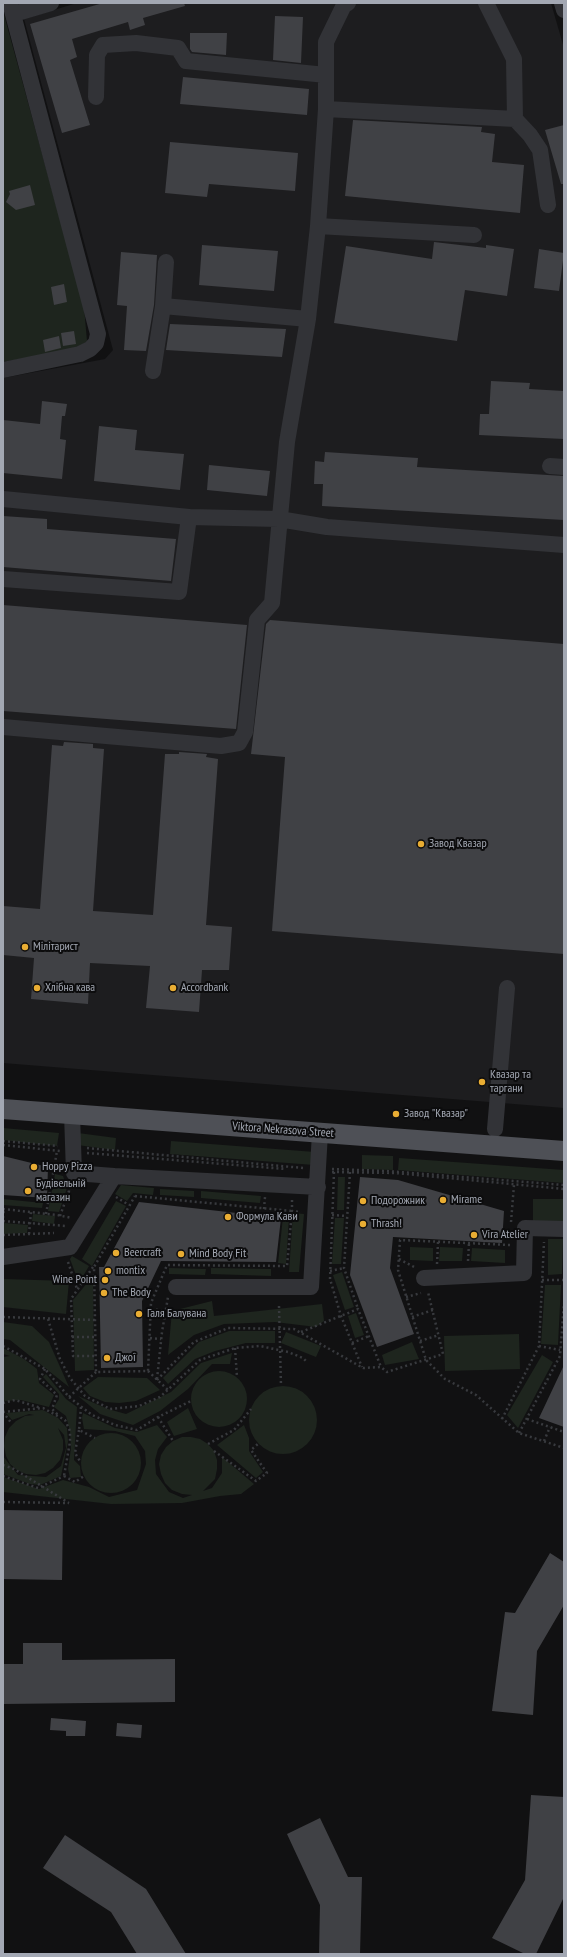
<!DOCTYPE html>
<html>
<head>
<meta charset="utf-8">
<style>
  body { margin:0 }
  #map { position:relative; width:567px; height:1957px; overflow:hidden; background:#111112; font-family:"PT Sans Narrow",sans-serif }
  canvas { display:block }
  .frame { position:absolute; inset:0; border:4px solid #a3a8b3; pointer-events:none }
</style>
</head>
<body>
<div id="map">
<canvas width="567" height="1957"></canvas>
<div class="frame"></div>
</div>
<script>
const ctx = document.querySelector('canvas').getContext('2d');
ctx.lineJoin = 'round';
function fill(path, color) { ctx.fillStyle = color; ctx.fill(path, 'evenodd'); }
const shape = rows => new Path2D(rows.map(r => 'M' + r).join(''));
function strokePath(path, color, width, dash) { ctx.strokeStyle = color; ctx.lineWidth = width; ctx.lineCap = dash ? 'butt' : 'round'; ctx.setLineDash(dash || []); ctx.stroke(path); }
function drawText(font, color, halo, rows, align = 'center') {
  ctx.font = font + ' "PT Sans Narrow",sans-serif'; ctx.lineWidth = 4; ctx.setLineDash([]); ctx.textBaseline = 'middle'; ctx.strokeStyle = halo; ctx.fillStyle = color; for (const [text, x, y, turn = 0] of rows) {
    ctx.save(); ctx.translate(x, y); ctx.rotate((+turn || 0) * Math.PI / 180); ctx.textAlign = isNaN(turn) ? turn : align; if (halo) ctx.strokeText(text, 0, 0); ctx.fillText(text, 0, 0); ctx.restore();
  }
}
const built = shape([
  [77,3,551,3,564,48,564,1108,3,1063,3,378,105,359,113,350,24,19]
]);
const green = shape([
  [3,11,84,307,87,341,77,349,3,362],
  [3,1128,59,1133,57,1146,3,1140],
  [78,1133,116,1138,115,1150,77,1145],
  [171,1141,315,1152,314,1165,170,1154],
  [362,1155,393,1156,393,1170,362,1169],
  [399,1158,564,1170,564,1183,398,1170],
  [55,1174,63,1176,67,1188,59,1212,48,1211],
  [338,1177,345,1177,344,1210,337,1210],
  [121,1185,154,1188,153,1195,133,1193,127,1201,115,1194],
  [160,1189,194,1191,194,1197,160,1195],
  [201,1191,261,1196,260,1203,201,1198],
  [3,1199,43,1203,42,1208,3,1205],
  [533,1199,564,1199,564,1223,533,1223],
  [116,1201,126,1206,92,1266,82,1259],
  [293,1213,304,1214,299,1272,289,1272],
  [33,1214,55,1216,54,1224,32,1221],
  [283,1217,289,1218,286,1264,278,1263],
  [335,1218,344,1218,341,1264,332,1264],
  [4,1223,28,1225,27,1233,3,1234],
  [548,1239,563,1239,562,1274,548,1275],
  [410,1247,433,1248,433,1261,410,1260],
  [440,1247,463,1248,462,1261,439,1261],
  [472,1248,505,1250,505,1263,471,1261],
  [72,1256,89,1266,79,1283,70,1259],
  [169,1268,206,1269,205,1275,169,1274],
  [211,1268,271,1269,271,1276,211,1274],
  [342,1272,354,1307,345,1310,333,1275],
  [93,1276,94,1370,75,1371,73,1300],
  [3,1279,69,1281,66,1314,3,1307],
  [545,1285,561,1285,558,1345,541,1344],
  [212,1301,214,1316,322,1304,324,1321,316,1327,275,1322,224,1324,194,1335,168,1355,172,1311],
  [356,1313,364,1335,355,1338,348,1316],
  [3,1322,32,1326,49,1342,69,1387,10,1340,3,1339],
  [229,1331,275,1331,275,1343,246,1343,215,1351,195,1359,168,1384,163,1378,199,1342],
  [286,1332,321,1346,316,1357,281,1343],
  [519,1334,520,1369,445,1371,444,1336],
  [412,1342,419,1359,385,1365,382,1355],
  [3,1348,24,1359,37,1369,39,1383,54,1395,49,1407,21,1400,3,1401,3,1357,10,1356,3,1354],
  [232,1353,230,1364,212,1364,188,1389,160,1411,133,1425,100,1414,78,1396,108,1409,126,1414,171,1392,201,1363],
  [542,1355,553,1362,518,1428,507,1415],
  '191 1399a28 28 0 1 1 56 0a28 28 0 1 1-56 0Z',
  [46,1374,66,1399,77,1407,74,1460,80,1466,81,1477,70,1478,68,1469,71,1448,70,1431,66,1416,54,1407,59,1399,59,1394,43,1377],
  [98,1377,147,1378,160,1390,136,1401,119,1403,105,1402,90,1396,83,1388],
  '249 1420a34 34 0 1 1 68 0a34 34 0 1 1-68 0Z',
  [188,1408,197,1429,174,1436,167,1422],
  [43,1410,58,1418,67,1428,68,1442,61,1476,40,1485,30,1484,3,1474,3,1456,18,1475,46,1477,61,1466,66,1448,64,1435,58,1428,63,1440,63,1450,60,1460,53,1468,45,1473,36,1475,26,1474,17,1470,10,1464,6,1456,4,1446,5,1437,9,1428,16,1421,25,1416,34,1415,29,1414,12,1420,6,1413],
  [83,1413,115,1428,137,1432,157,1425,167,1437,158,1449,155,1460,156,1474,169,1492,183,1498,192,1495,182,1494,172,1490,165,1483,161,1474,159,1464,161,1455,166,1447,173,1441,182,1437,191,1437,200,1439,208,1444,214,1451,217,1460,217,1469,215,1479,203,1491,212,1488,222,1473,222,1457,254,1484,241,1494,220,1496,182,1503,111,1504,3,1492,3,1477,39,1489,63,1480,89,1487,109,1497,137,1490,146,1464,145,1451,135,1436,115,1431,84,1429,82,1418],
  [244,1425,249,1438,249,1451,263,1472,256,1478,217,1445],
  '81 1463a30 30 0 1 1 60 0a30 30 0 1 1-60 0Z'
]);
const building = shape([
  [103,3,184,3,185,6,143,18,145,25,130,30,128,22,72,39,77,57,70,60,90,125,62,133,30,24],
  [275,16,303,17,301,63,273,60],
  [190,33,227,33,226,55,192,52,190,49],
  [183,77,309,89,307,115,180,104],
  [353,120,482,127,481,132,495,134,492,162,524,165,520,213,345,196],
  [564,125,564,184,561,184,545,130],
  [170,142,298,153,295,191,209,184,207,197,165,193],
  [30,185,35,205,16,210,6,202,10,194,9,191],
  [434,242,486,248,486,245,514,249,507,296,465,290,457,341,334,323,346,246,432,259],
  [202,245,278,251,274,291,199,285],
  [539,249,564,253,559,291,534,288],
  [121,252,157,255,154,305,146,351,124,350,127,306,117,305],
  [64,284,67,302,54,305,51,287],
  [170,324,286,329,282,357,166,350],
  [74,331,76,344,63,346,61,333],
  [59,336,61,348,45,352,43,340],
  [491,381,530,383,529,389,564,391,564,439,479,435,480,414,489,414],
  [42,401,67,404,65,416,62,416,60,439,66,440,62,479,3,473,3,420,40,424],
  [99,426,137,430,135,450,184,454,180,490,94,481],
  [325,452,418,458,417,467,564,476,564,520,322,506,323,484,314,484,315,461,324,462],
  [209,465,270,471,267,496,207,490],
  [3,516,47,519,47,529,176,539,171,581,3,567],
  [3,605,247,625,236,729,3,711],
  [270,620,564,644,564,954,272,931,285,757,251,754,266,624],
  [64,742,93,744,93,748,104,749,93,911,153,915,165,754,179,754,179,752,207,754,206,757,218,759,206,925,232,927,229,970,202,970,199,1012,146,1008,150,966,90,963,88,1004,31,999,34,958,3,955,3,906,40,909,52,745,63,746],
  [3,1156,48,1167,47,1198,3,1195],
  [360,1177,398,1180,504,1211,502,1243,393,1237,390,1268,414,1334,377,1347,350,1275],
  [139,1202,281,1218,276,1262,161,1261,142,1301,143,1367,101,1368,99,1267,104,1267],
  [564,1365,564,1427,539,1418],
  [3,1510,63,1511,62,1580,3,1579],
  [550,1553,564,1562,564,1605,537,1651,533,1715,492,1711,505,1612,515,1613],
  [23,1643,62,1643,62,1660,175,1659,175,1702,3,1704,3,1664,23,1664],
  [51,1718,86,1721,85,1736,66,1736,66,1731,50,1730],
  [117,1723,142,1725,141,1738,116,1736],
  [531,1795,564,1797,564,1897,536,1954,525,1954,492,1938,525,1880],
  [320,1818,348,1877,362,1877,360,1954,319,1954,320,1905,287,1834],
  [65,1835,146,1889,186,1954,137,1954,111,1912,43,1868]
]);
const path = shape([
  [3,1141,58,1146],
  [3,1145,60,1151],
  [87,1148,303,1168],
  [87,1153,285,1169],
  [332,1169,387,1171,564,1185],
  [332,1172,395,1173,564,1189],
  [334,1172,330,1279,341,1316,362,1367],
  [350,1172,344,1268,358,1309],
  [135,1196,292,1211,287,1266,167,1265,151,1303,148,1371,96,1372,94,1267,135,1196],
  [116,1197,129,1205],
  [292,1200,292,1211,301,1212],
  [3,1209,57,1215,72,1218],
  [264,1209,265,1197],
  [46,1214,57,1151],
  [332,1215,347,1216],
  [60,1216,69,1191,69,1186],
  [3,1218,4,1209],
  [3,1221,66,1226],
  [511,1222,514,1185],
  [29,1234,31,1212],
  [3,1235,54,1233],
  [510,1245,400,1240,398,1270,426,1360,445,1379,476,1395,519,1433,564,1448],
  [399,1259,416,1268],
  [468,1261,469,1243],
  [68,1262,77,1289],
  [437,1264,438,1242],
  [93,1267,71,1299,73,1356,95,1356],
  [330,1271,344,1268],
  [542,1280,564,1280],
  [406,1297,421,1293],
  [279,1306,281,1386],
  [151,1309,165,1311],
  [3,1317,95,1320],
  [412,1317,433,1310],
  [48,1319,60,1359,70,1378,85,1396,110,1409,139,1406,160,1397,200,1360,235,1348,260,1346,288,1352,303,1358,307,1362],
  [301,1332,358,1309,381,1367],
  [72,1337,95,1337],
  [150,1338,161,1339],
  [420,1341,439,1335],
  [352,1343,369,1336],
  [3,1346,45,1369,69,1397,92,1415,115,1425,137,1430,158,1417,191,1401],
  [539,1346,560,1350],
  [235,1348,237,1377],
  [45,1369,40,1379,57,1395,52,1409,58,1415],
  [148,1371,168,1390],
  [157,1379,162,1332,168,1297],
  [157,1380,194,1342,228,1328,294,1329,363,1368,381,1367,387,1372,443,1354,428,1292],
  [69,1397,96,1372],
  [3,1403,15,1400,41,1408],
  [81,1407,79,1430,95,1438],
  [3,1412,43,1408,65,1420,70,1431,70,1442,64,1476],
  [3,1412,12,1424],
  [158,1417,173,1441],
  [502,1419,539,1346,544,1242],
  [527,1419,564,1432],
  [79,1430,75,1453,81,1463],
  [519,1433,560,1356,564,1303],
  [544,1441,550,1427],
  [208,1444,234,1430,251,1409],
  [214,1451,256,1481,267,1473,251,1450,259,1443],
  [3,1465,14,1469,69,1503],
  [3,1476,38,1488,64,1476],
  [64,1476,75,1482,84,1476],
  [3,1502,69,1503]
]);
const minor = shape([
  [486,3,514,59,515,119,530,135,540,150,548,205],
  [562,3,564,10],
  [14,14,51,3],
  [96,97,97,55,103,45,136,43,178,48,186,61,326,75],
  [326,109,515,119],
  [318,226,474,235],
  [163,306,308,319],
  [3,370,80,354,90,349,96,343,98,334,10,3],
  [153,371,163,306,166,262],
  [550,466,564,467],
  [3,499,189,517,279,519,327,527,564,545],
  [3,579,179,592,189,517],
  [3,727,221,746,239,743,245,732,257,620,272,603,287,442,308,319,318,226,326,109,326,42,344,5,348,3],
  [72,1114,74,1173,114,1176],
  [495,1129,507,988],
  [3,1257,70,1247,114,1176,318,1187],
  [424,1278,524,1273,525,1228,564,1229],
  [176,1287,311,1287,320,1133]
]);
const major = shape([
  [3,1109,564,1151]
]);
const markers = [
  [421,844,4,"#e9ad33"],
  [25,947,4,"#e9ad33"],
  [37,988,4,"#e9ad33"],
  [173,988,4,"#e9ad33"],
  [482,1082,4,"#e9ad33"],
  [396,1114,4,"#e9ad33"],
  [34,1167,4,"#e9ad33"],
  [28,1191,4,"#e9ad33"],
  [443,1200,4,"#e9ad33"],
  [363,1201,4,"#e9ad33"],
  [228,1217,4,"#e9ad33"],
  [363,1224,4,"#e9ad33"],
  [474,1235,4,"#e9ad33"],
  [116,1253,4,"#e9ad33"],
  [181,1254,4,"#e9ad33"],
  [108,1271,4,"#e9ad33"],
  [105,1280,4,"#e9ad33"],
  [104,1293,4,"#e9ad33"],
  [139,1314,4,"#e9ad33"],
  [107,1358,4,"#e9ad33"]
];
const poiNames = [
  ["Завод Квазар",429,844],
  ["Мілітарист",33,947],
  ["Хлібна кава",45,988],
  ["Accordbank",181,988],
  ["Квазар та",490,1075],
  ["таргани",490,1089],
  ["Завод \"Квазар\"",404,1114],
  ["Hoppy Pizza",42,1167],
  ["Будівельній",36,1184],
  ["магазин",36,1198],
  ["Mirame",451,1200],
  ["Подорожник",371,1201],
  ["Формула Кави",236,1217],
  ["Thrash!",371,1224],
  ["Vira Atelier",482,1235],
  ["Beercraft",124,1253],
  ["Mind Body Fit",189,1254],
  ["montix",116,1271],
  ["Wine Point",97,1280,"right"],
  ["The Body",112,1293],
  ["Галя Балувана",147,1314],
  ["Джої",115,1358]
];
const streetNames = [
  ["Viktora Nekrasova Street",283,1130,4]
];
fill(built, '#1d1d1f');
fill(green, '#1e251e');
fill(building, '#404145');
strokePath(path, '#383a3e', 2.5, [2, 3]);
strokePath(minor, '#323337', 16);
strokePath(major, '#4e5056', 20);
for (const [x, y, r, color] of markers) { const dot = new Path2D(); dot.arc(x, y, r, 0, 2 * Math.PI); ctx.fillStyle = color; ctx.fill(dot); strokePath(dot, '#0c0c0d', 1.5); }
drawText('12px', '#a3a8b3', '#0c0c0d', poiNames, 'left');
drawText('12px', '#a3a8b3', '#0c0c0d', streetNames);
</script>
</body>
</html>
